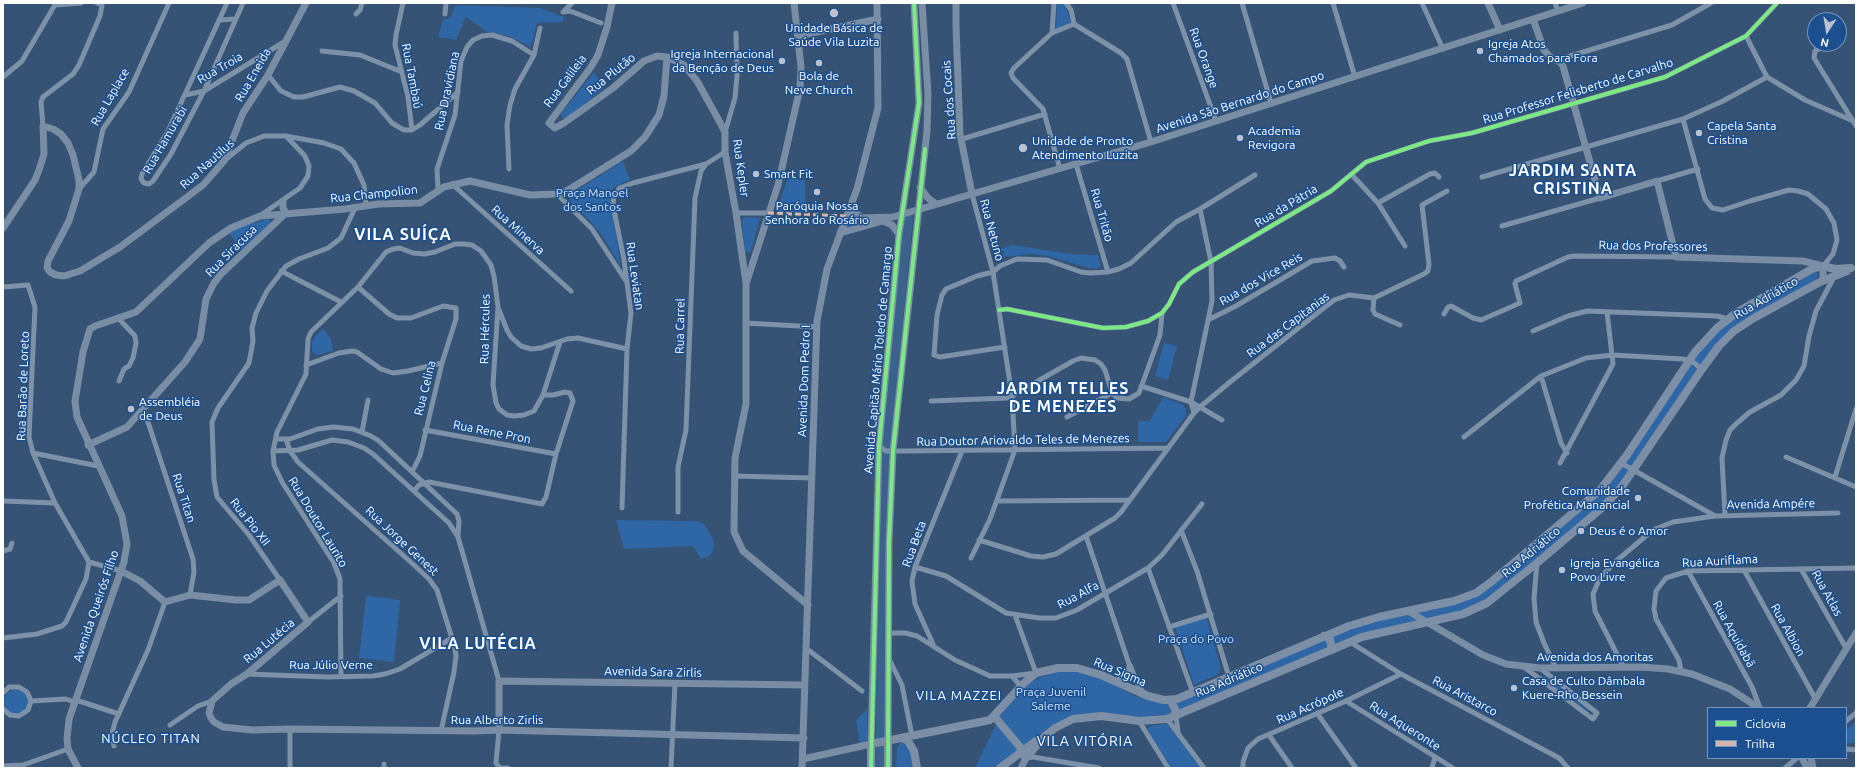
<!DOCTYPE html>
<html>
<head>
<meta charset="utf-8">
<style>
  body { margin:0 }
  #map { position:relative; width:1859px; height:771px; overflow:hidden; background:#365274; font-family:Ubuntu,sans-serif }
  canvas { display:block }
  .frame { position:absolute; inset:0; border:4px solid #fff; pointer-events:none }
  .legend { position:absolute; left:1707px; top:707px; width:140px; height:52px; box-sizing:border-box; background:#1b4f8f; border:1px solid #7695bc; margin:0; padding:5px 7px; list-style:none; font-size:12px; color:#fff }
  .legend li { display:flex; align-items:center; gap:8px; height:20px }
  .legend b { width:20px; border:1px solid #7695bc }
  .north { position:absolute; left:1807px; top:12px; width:40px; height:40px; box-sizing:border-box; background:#1b4f8f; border:1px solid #7695bc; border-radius:50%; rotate:192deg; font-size:11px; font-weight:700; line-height:16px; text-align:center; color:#fff }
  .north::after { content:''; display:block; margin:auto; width:14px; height:18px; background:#b9c2ce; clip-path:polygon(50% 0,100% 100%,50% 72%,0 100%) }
</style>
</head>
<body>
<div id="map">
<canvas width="1859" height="771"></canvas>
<div class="frame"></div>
<ul class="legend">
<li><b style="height:5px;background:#7ce984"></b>Ciclovia</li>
<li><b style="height:5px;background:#d1b7ad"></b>Trilha</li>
</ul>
<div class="north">N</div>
</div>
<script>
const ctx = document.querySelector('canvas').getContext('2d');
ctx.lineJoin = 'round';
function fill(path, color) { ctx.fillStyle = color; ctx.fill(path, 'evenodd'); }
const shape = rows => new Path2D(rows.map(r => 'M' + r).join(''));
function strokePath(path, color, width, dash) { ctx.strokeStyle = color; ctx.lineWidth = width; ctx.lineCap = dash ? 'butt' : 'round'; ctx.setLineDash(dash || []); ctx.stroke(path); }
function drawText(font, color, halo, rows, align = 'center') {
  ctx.font = font + ' Ubuntu,sans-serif'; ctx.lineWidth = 3; ctx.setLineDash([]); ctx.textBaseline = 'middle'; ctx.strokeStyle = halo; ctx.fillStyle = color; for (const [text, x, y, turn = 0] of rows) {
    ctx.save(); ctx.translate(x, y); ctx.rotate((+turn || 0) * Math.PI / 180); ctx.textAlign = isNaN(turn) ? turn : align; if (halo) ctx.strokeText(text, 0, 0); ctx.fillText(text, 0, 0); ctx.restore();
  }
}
const green = shape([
  [1057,3,1061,3,1065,6,1071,22,1056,29],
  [455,5,540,8,564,17,563,22,537,23,531,47,506,35,487,32,466,17,456,40,438,37,443,20,451,17],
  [594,72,604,88,567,118,563,119,561,114],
  [623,161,630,180,613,188,610,198,621,266,601,234,586,217,570,201,569,197,571,194],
  [788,178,805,180,805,212,779,212,777,209],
  [852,211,872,219,869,223,866,222,845,228],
  [745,217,760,218,751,251,748,253,745,251,742,220],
  [269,219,271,223,242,251,229,233,245,225],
  [1013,245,1070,254,1098,255,1101,266,1099,268,1089,268,1047,256,1032,254,1003,257,1004,251,997,250],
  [1814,272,1818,274,1816,280,1741,322,1610,496,1493,596,1474,607,1446,615,1361,634,1179,711,1176,702,1361,625,1455,604,1477,595,1594,499,1698,354,1719,330,1738,315,1793,286],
  [324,329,331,339,333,351,316,355,312,351,312,342,317,334],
  [1164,343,1177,346,1168,380,1155,376],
  [1163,397,1183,405,1186,409,1186,416,1166,442,1138,442,1138,421,1150,421],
  [616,520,697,521,704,524,713,539,714,548,710,556,701,559,693,546,624,549],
  [366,596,400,600,394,662,359,658],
  [1207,618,1220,665,1220,670,1217,675,1194,685,1175,627],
  [1059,672,1076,672,1100,678,1135,696,1167,704,1172,712,1171,715,1141,718,1101,712,1072,716,1053,725,1024,747,999,716,1030,683,1040,677],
  [1543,675,1589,710,1590,712,1541,677],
  '4 702a12 12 0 1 1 24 0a12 12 0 1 1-24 0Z',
  [867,709,867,739,864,743,860,744,856,721],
  [1856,722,1856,743,1846,743,1846,730],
  [996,724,1019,751,993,768,975,768],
  [1167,724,1201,768,1171,768,1148,731,1148,728,1153,725],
  [901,742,908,744,916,768,896,768,897,747]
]);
const river = shape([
  [880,768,884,461,908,219]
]);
const street = shape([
  [227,3,168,131,142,174,141,179,144,183,149,184,153,181,171,154,204,91,243,3],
  [403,3,396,35,395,45,408,97,412,130],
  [1066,3,1071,10,1074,24],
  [1173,3,1216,121],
  [1242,3,1271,103],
  [1333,3,1355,77],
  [1422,3,1443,49],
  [1555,3,1558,11],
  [55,5,81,3],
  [563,12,570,11,601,23],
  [563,12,572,3],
  [356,14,360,10,362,3],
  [445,14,446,3],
  [220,20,235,19],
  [1074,24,1121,53,1127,59,1151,142],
  [1052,33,1054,3],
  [1746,36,1767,77,1805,100,1851,120],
  [1826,45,1815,51,1814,58,1856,126],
  [322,51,360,55,402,72],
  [1557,60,1672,25,1711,3],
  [268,75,281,91,294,97,303,97,340,87,354,91,375,103,392,123,404,130,412,130,420,125,458,92],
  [3,77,22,61,56,3],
  [185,95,204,91,284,42],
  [1683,119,1705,199,1712,208,1723,210,1750,201,1789,190,1798,191,1808,194,1826,209,1834,223,1837,240,1833,254,1823,266],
  [43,126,41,102,43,97,73,74,79,65,100,16,102,5,97,3],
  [725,132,735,98,737,76,736,33],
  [962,139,1045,114],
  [225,160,246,143,264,136,286,136,324,143,341,149,354,163,364,185,366,206],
  [1076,164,1108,272],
  [509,169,507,125,510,105,515,89,534,55,540,28],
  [1060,169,1043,109,1013,78,1011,73,1014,68,1052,33,1074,24],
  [1352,175,1378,203,1405,246],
  [1482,177,1683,119,1723,101,1767,77],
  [1657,181,1698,169],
  [452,184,571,291],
  [79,189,94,172,103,129,129,92,169,3],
  [438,189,437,169,455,115,461,61,467,47,473,40,482,36,492,35,512,41,534,55],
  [557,194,592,229,626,281],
  [1378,203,1430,174,1435,173,1439,177],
  [736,213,768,213],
  [261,215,300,188,308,176,309,166,305,156,286,136],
  [1502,226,1600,198],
  [281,271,341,302],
  [3,287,28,285,35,307,29,437,33,453,55,503,89,562,121,571],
  [358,287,389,314,397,318,411,318,443,306,456,308,456,319,442,363,420,456,412,472],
  [1374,298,1373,310,1375,314,1400,325],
  [499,310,507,330,511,337,521,346,531,349,541,348,567,339,578,338,627,349],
  [999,310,1007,309,1103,328,1126,327,1148,321,1162,313,1169,304,1179,284,1193,272,1331,191,1366,162,1429,141,1472,133,1665,77,1746,36,1777,3],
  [1444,314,1448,307,1451,306,1473,318,1481,320,1520,303,1515,284,1516,281,1568,257,1574,256,1676,257],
  [119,319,135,336,136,343,133,358,129,366,124,369,119,381],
  [1210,319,1236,306,1312,261,1335,258,1340,261,1344,267],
  [745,323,817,327],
  [1533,331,1568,316,1587,311,1717,316,1728,319],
  [1005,347,940,357,934,355,937,315,942,295,946,289,977,276,993,272,1000,266,1017,259,1047,260,1081,272,1090,273,1108,272,1119,269,1131,263,1176,222,1200,209,1255,175],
  [306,365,339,353,352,351,357,352,381,369,393,373,408,371,442,363],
  [1541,376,1561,443,1567,453],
  [1141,386,1191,402,1222,420],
  [931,401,1008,398,1073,361,1081,358,1095,360,1101,364,1105,370,1112,393,1117,398,1129,399,1139,393,1160,335,1162,313],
  [142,410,147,419,193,559,194,572,190,595],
  [1194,413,1200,407,1230,382,1334,300,1349,295,1374,298,1424,274,1428,271,1429,264,1422,205,1447,191],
  [1067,417,1112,393],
  [425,430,556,454],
  [362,432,368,400],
  [1464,437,1541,376,1586,358,1613,355,1682,359,1690,360,1702,369],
  [276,439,290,439,318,429,334,427,353,429,371,436,379,441,457,514,459,521,458,536],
  [286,439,290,451,298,462,414,565,429,579,437,590,455,648,456,656,454,672,441,731],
  [879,446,886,451,903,451,1168,448],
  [273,451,298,450,332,440,348,442,364,448,373,454,449,523,458,537,499,681],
  [33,453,98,466],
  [1786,457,1856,487],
  [1560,463,1613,364,1607,312],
  [1621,463,1715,516,1838,513],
  [734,476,812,478],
  [1835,477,1856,409],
  [414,491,419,485,429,482,542,504,546,497,556,454,573,401,570,393,565,392,553,395,543,395],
  [3,501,55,503],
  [997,501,1130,500],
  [622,508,627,349,631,313,624,260,613,205,614,195,620,188,633,183,706,164],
  [678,512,678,467,686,430,695,198,701,171,706,164,725,152],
  [1725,515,1722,458,1726,440,1730,430,1737,423,1750,412,1781,395,1796,380,1804,366,1809,336,1816,311,1834,277],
  [1181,530,1197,571,1229,677],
  [1086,536,1129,664,1129,668,1125,676,1117,680,1113,680],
  [979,540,1031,556,1043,557,1056,554,1115,518,1121,512,1194,413,1191,402,1212,301,1211,262,1200,209],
  [3,551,10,549,12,543],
  [971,558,990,519,1015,450,1012,396,993,272,972,194],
  [1537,563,1534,598,1536,622,1544,643,1556,668],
  [915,567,946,576,1006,613,1039,618,1056,618,1077,610,1148,568,1162,555,1202,504],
  [1148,568,1193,693],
  [1801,569,1846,648],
  [1744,570,1816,700],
  [1688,571,1752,687,1760,708],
  [280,580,249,535,217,497,214,480,212,422,218,408,249,363,253,341,252,328,256,313,267,291,286,266,299,259,328,248,341,238,355,208],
  [308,622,341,596],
  [1169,627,1211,614],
  [889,633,905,633,917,636,955,660,990,676,1012,676,1036,673,1015,615],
  [3,638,37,634,62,626,66,622,86,579,89,562],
  [1350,642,1401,674,1559,758,1568,768],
  [933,644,915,604,912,581,915,567,962,451],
  [807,649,862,691],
  [889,659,902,685,912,736],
  [1130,665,1139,687,1144,693],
  [1623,666,1595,611,1593,594,1600,578,1615,562,1653,530,1673,522,1715,516],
  [1524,667,1593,719,1597,713,1540,668],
  [1681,671,1679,660,1656,619,1654,609,1656,591,1666,578,1688,571,1856,568],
  [247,674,327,677,373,676,385,674,400,669,452,638],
  [341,676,340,579,334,563,282,482,274,465,273,451,277,432,306,374,308,339,311,332,358,287,386,252,393,249,400,248,413,253,425,254,435,252,455,244,464,244,472,245,481,251,491,265,494,276,498,307,493,385,496,403,499,409,507,415,514,416,524,415,534,411,543,395,560,342],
  [1012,676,1018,683,1020,688],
  [3,693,9,687,19,687,27,692,31,701,28,710,19,716,10,715,3,709],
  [31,701,66,699,74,702,79,701,119,714],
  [1346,701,1453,768],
  [1317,713,1356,768],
  [1176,716,1178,732],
  [1167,719,1204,768],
  [1139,721,1168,768],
  [1846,721,1856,713],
  [170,725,198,706,212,701],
  [499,730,496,763,500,768],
  [1269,735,1292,768],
  [114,746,112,734,115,722,148,650,165,602],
  [1846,749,1856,750],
  [1027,758,1033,757,1099,768],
  [3,766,23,765,68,749],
  [290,768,290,729],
  [384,768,384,764],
  [500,768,508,768],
  [671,768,675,683],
  [1243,768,1243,762,1248,748,1258,739,1346,701,1401,674],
  [1432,768,1435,757],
  [1785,768,1797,758]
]);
const secondary = shape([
  [612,3,607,27,598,55,591,67,549,123,555,128,564,123,613,88,644,61,657,56,667,57,684,65,697,81,717,117,725,132,725,152,736,213,746,283,746,404,735,458,734,532,743,551,808,605],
  [956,3,956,26,960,134,972,194],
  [1488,3,1500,30],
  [1533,19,1544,50,1550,57,1560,62,1563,66,1600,198,1657,181,1676,257,1803,261,1823,266,1823,280],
  [798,36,878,19],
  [920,187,928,198,936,204],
  [283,201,283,208,286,213],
  [851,207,855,213,863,218,893,217,1151,142,1583,3],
  [3,228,35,180,39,170,44,154,43,126,53,129,61,134,68,143,73,155,79,180,79,189,69,221,48,261,47,268,50,272,56,275,64,276,80,271,120,247,175,206,203,185,224,161,243,113,268,75,306,3],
  [840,233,883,221,892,225,899,234],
  [747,281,778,185,800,88,801,67,794,3],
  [88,445,127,427,185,362,200,339,206,299,214,283,221,274,286,213],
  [121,571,140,581,165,602,190,595,236,600,249,600,280,580,308,622,247,674,231,684,212,701,209,713,211,718,214,722,223,727,252,730,290,729,474,731,499,730,804,738],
  [1408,611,1483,655,1506,664,1540,668,1642,667,1668,669,1692,674,1730,689,1759,708],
  [1810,708,1856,633],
  [499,730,499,681,805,685],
  [888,741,889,541,893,451,927,131,928,94,922,3],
  [1802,758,1807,768],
  [1811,758,1813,768],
  [803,759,871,744,879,446,899,234,919,103,914,3],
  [78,768,68,749,67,739,69,719,124,562,127,544,122,516,77,417,75,401,83,352,90,329,95,326,136,312,209,243,231,228,260,216,345,209,378,204,420,203,444,187,470,181,530,195,557,194,565,192,631,151,645,137,659,115,664,96,667,57],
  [802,768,817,321,827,269,857,189,878,108,877,3],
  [1021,768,1026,758]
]);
const primary = shape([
  [1324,636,1330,639,1332,650],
  [1170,700,1175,709,1176,716],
  [994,716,1020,747,1021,752,1026,758,1045,736,1055,728,1073,719,1101,716,1139,721,1167,719,1362,637,1463,614,1487,603,1537,563,1603,507,1621,488,1702,369,1719,346,1734,331,1754,318,1820,282,1847,271],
  [902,738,908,741,914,751,917,768],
  [871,768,871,744,990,720,1023,684,1036,673,1058,668,1077,668,1101,675,1148,696,1164,700,1177,699,1349,626,1379,617,1454,601,1476,593,1491,582,1600,490,1627,455,1695,352,1717,328,1736,313,1812,269,1823,266,1835,269,1851,268],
  [888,768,888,741],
  [1000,768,1036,741]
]);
const quiet = shape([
  [768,213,847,216]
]);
const cycleway = shape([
  [999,310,1007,309,1103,328,1126,327,1148,321,1162,313,1169,304,1179,284,1193,272,1331,191,1366,162,1429,141,1472,133,1665,77,1746,36,1777,3],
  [871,768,879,446,899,234,919,103,914,3],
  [888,768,889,541,893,451,925,149]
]);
const markers = [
  [834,13,5,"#b9c2ce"],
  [1480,51,4,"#b9c2ce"],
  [782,61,4,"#b9c2ce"],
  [819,63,4,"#b9c2ce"],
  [1699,133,4,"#b9c2ce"],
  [1240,138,4,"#b9c2ce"],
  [1023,148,5,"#b9c2ce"],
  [756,174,4,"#b9c2ce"],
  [817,192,4,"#b9c2ce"],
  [131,409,4,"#b9c2ce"],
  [1638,498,4,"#b9c2ce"],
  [1581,531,4,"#b9c2ce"],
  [1562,570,4,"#b9c2ce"],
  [1514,688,4,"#b9c2ce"]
];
const poiNames = [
  ["Unidade Básica de",834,28,"center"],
  ["Saúde Vila Luzita",834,42,"center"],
  ["Igreja Atos",1488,44],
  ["Chamados para Fora",1488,58],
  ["Igreja Internacional",774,54,"right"],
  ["da Benção de Deus",774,68,"right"],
  ["Bola de",819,76,"center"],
  ["Neve Church",819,90,"center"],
  ["Capela Santa",1707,126],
  ["Cristina",1707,140],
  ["Academia",1248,131],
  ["Revigora",1248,145],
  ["Unidade de Pronto",1032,141],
  ["Atendimento Luzita",1032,155],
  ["Smart Fit",764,174],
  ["Paróquia Nossa",817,206,"center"],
  ["Senhora do Rosário",817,220,"center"],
  ["Assembléia",139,402],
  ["de Deus",139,416],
  ["Comunidade",1630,491,"right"],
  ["Profética Manancial",1630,505,"right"],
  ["Deus é o Amor",1589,531],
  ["Igreja Evangélica",1570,563],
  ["Povo Livre",1570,577],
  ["Casa de Culto Dâmbala",1522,681],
  ["Kuere-Rho Bessein",1522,695]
];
const streetNames = [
  ["Rua Orange",1204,58,70],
  ["Rua Troia",220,68,-30],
  ["Rua Plutão",611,74,-39],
  ["Rua Eneida",253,75,-60],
  ["Rua Tambaú",412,76,79],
  ["Rua Galileia",565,81,-53],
  ["Rua Dravidiana",447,91,-78],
  ["Rua Professor Felisberto de Carvalho",1578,91,-17],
  ["Rua Laplace",110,97,-60],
  ["Rua dos Cocais",949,100,-94],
  ["Avenida São Bernardo do Campo",1240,102,-18],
  ["Rua Hamurabi",165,140,-60],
  ["Rua Nautilus",207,164,-42],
  ["Rua Kepler",741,168,82],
  ["Rua Champolion",374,194,-6],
  ["Rua da Pátria",1286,206,-31],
  ["Rua Tritão",1102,215,74],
  ["Rua Minerva",518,230,42],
  ["Rua Netuno",992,230,75],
  ["Rua dos Professores",1653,246,1],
  ["Rua Siracusa",231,251,-45],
  ["Rua Leviatan",635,276,82],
  ["Rua dos Vice Reis",1261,279,-30],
  ["Rua Adriático",1766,298,-30],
  ["Rua das Capitanias",1288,325,-37],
  ["Rua Carrel",680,326,-89],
  ["Rua Hércules",485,329,-89],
  ["Avenida Capitão Mário Toledo de Camargo",878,360,-85],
  ["Avenida Dom Pedro I",804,381,-88],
  ["Rua Barão de Loreto",23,386,-88],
  ["Rua Celina",425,388,-76],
  ["Rua Rene Pron",492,432,11],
  ["Rua Doutor Ariovaldo Teles de Menezes",1023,440,-1],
  ["Rua Titan",184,498,72],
  ["Avenida Ampére",1771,504,-1],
  ["Rua Pio XII",250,522,52],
  ["Rua Doutor Laurito",318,522,59],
  ["Rua Jorge Genest",402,541,43],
  ["Rua Beta",914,544,-70],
  ["Rua Adriático",1531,552,-40],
  ["Rua Auriflama",1720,561,-3],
  ["Rua Atlas",1827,593,61],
  ["Rua Alfa",1078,595,-28],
  ["Avenida Queirós Filho",96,606,-71],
  ["Rua Albion",1788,630,61],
  ["Rua Aquidabã",1734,634,61],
  ["Rua Lutécia",269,641,-40],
  ["Avenida dos Amoritas",1595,657],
  ["Rua Júlio Verne",331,665],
  ["Avenida Sara Zirlis",653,672,1],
  ["Rua Sigma",1120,672,23],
  ["Rua Adriático",1229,680,-23],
  ["Rua Aristarco",1465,696,28],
  ["Rua Acrópole",1310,706,-24],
  ["Rua Alberto Zirlis",497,720],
  ["Rua Aqueronte",1405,726,32]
];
const parkNames = [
  ["Praça Manoel",592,193],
  ["dos Santos",592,207],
  ["Praça do Povo",1196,639],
  ["Praça Juvenil",1051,692],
  ["Saleme",1051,706]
];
const neighbourhoodNames = [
  ["VILA MAZZEI",959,696],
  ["NÚCLEO TITAN",151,739]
];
const quarterNames = [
  ["VILA VITÓRIA",1085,741]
];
const districtNames = [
  ["JARDIM SANTA",1573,171],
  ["CRISTINA",1573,189],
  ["VILA SUÍÇA",403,235],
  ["JARDIM TELLES",1063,389],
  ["DE MENEZES",1063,407],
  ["VILA LUTÉCIA",478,644]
];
fill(green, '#2f66a5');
strokePath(river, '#3b618d', 10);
strokePath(street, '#7d92a8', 5);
strokePath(secondary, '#798da4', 7);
strokePath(primary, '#7d8ea7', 8);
strokePath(quiet, '#d1b7ad', 3, [6, 3]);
strokePath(cycleway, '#7ce984', 4);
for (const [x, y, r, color] of markers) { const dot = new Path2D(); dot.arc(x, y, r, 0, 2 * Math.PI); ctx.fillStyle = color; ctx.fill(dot); strokePath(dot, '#1b4f8f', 1.5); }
drawText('12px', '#fff', '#1b4f8f', poiNames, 'left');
drawText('12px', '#fff', '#1b4f8f', streetNames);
drawText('12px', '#cfe3fa', '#1b4f8f', parkNames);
ctx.letterSpacing = '1px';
drawText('13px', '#fff', '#1b4f8f', neighbourhoodNames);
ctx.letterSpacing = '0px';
ctx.letterSpacing = '1px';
drawText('14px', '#fff', '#1b4f8f', quarterNames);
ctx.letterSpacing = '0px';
ctx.letterSpacing = '1px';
drawText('bold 16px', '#fff', '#1b4f8f', districtNames);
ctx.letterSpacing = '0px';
</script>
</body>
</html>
